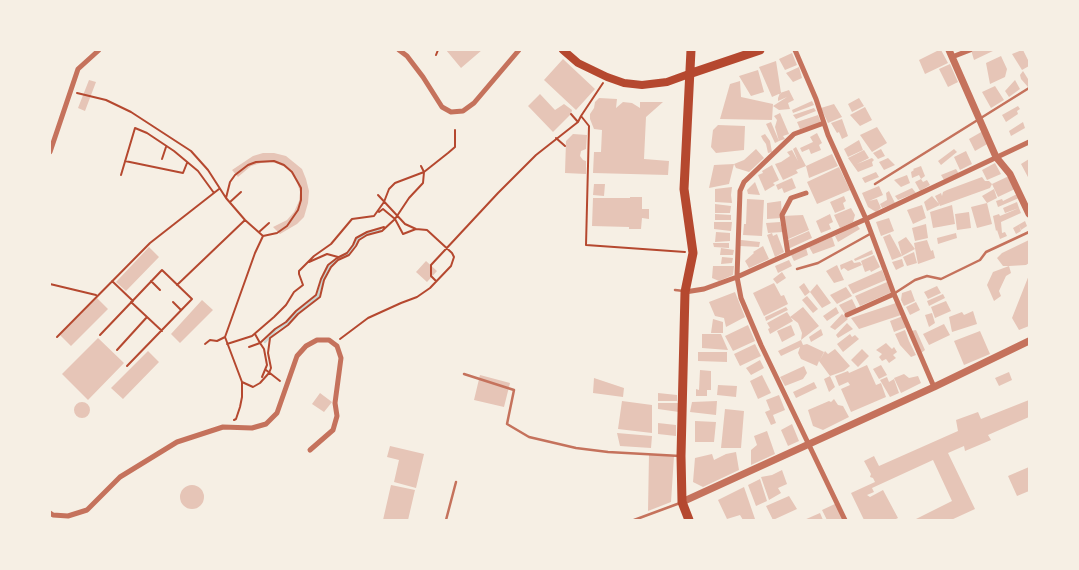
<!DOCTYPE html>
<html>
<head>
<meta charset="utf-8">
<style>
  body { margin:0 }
  #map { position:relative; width:1079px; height:570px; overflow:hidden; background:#f6efe4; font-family:"Space Grotesk",sans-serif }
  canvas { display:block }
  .frame { position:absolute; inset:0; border:51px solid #f6efe4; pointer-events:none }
</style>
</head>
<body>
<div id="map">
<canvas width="1079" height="570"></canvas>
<div class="frame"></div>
</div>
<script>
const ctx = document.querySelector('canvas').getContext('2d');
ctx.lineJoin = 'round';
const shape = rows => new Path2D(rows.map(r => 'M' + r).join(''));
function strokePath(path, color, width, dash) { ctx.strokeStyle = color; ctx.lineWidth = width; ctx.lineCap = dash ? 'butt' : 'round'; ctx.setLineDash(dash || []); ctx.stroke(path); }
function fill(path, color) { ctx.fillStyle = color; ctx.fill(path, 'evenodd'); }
const stream = shape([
  [342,257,349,253,357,239,367,233,380,230],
  [265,342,276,330,287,323,297,313,318,296,323,279,329,266,335,261]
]);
const building = shape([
  [446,50,482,50,461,68],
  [939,50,941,50,948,63,925,74,919,60],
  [971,50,995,50,974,60],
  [1022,50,1023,50,1029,62,1029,66,1022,70,1012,54],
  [792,53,797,65,785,70,779,59],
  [1001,56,1007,69,1005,77,990,84,986,63],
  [563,59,595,89,576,110,544,80],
  [776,61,781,93,772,97,759,67],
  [950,64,958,82,948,87,939,69],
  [799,67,802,78,793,82,786,73],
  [758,70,764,92,751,96,739,76],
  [1023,71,1028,79,1029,78,1028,87,1021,79,1020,75],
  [89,80,96,82,85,111,78,108],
  [1015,80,1020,89,1009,97,1005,91],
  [740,81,741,97,773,104,772,120,720,119,730,84],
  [995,86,1004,100,991,108,982,92],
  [789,90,794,100,788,103,790,109,779,110,773,106,787,97,778,101,778,98,780,93],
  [540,94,555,110,564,104,572,110,571,114,553,132,528,106],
  [599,98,617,99,616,108,623,102,632,103,640,108,640,102,663,102,646,117,644,159,669,161,668,175,593,173,594,152,601,152,602,130,594,129,590,119,590,114,594,108,595,102],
  [859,98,864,106,852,112,848,104],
  [812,101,814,105,793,113,792,110],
  [834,104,842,117,828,123,821,108],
  [1018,106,1020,109,1017,111,1018,114,1006,122,1002,115],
  [865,107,872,120,860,126,850,115],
  [814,108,816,111,796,119,793,115],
  [780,113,789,134,783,136,785,139,779,141,775,127,777,120,774,116],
  [818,115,821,123,800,129,797,122],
  [842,119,848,136,842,139,839,132,837,133,831,123],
  [771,122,779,141,775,143,766,124],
  [1023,122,1025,128,1011,136,1009,131],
  [718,125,745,126,744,150,716,153,711,147,713,130],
  [877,127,887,143,872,152,860,135],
  [983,131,989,143,975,151,969,139],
  [817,133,822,143,819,145,821,150,811,154,809,149,802,152,800,148,813,142,810,137],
  [573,134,587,135,586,149,581,151,580,156,583,160,586,161,586,174,565,173,566,141],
  [765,134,770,141,772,152,768,153,766,144,763,140,761,136],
  [859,140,863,150,848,157,844,149],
  [796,147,806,166,796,170,798,173,783,180,775,164,781,162,790,156,787,152,792,150,798,161,793,149],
  [756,149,764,158,749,172,736,168,734,164,744,160],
  [881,149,885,156,878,159,873,153],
  [954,149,957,152,941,165,938,161],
  [864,150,869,158,857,164,872,158,874,160,872,162,873,166,858,172,848,158],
  [966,151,972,164,960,170,954,157],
  [263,153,274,153,286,156,302,169,306,179,309,191,308,203,304,217,297,224,280,234,273,227,287,220,294,212,299,201,300,192,297,182,290,171,283,166,273,162,261,163,251,166,238,177,232,170,253,156],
  [832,154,838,166,809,178,806,166],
  [888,158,895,165,884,170,879,162],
  [1029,159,1029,179,1021,164],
  [995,163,1001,174,987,180,982,170],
  [734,164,729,184,709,188,714,165],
  [772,165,779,180,773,183,775,185,765,191,758,175,763,173,762,171],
  [921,166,925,176,921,179,919,175,912,178,911,172,914,170,913,169],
  [839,167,850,190,817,204,807,182],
  [956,169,959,174,944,180,941,175],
  [876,172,879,177,865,183,862,178],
  [907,175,910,183,901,187,894,180],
  [1009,176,1015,189,998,197,992,184],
  [982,177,985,181,989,181,992,184,990,188,940,206,935,196,941,193,942,196,943,192,947,190],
  [792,178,796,188,784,193,782,188,778,190,776,185],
  [921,179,923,182,927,180,930,185,920,191,915,182],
  [755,182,760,195,748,194,747,190],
  [594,184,605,184,604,196,593,195],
  [879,186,883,195,869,201,877,199,881,208,876,212,868,207,862,193],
  [732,187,731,195,732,203,715,202,715,189],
  [912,188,916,193,898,200,895,196],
  [994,189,997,198,987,203,982,196],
  [889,191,895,203,882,208,880,204,887,200,886,193],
  [1017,194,1019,198,998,207,996,201,1002,199,1003,201],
  [844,196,846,201,843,203,845,209,835,213,830,202],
  [932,196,940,205,927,211,924,202],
  [630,197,642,197,642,209,649,209,649,219,642,218,641,229,629,229,629,227,592,226,593,198,630,198],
  [747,199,764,200,762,236,743,235,744,224,746,224],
  [781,201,782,218,767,219,767,203],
  [1017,202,1019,208,1005,213,1003,208],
  [987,203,992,224,977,228,971,207],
  [715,204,731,206,730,213,715,213],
  [922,205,926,218,913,224,907,210],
  [952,205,955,224,933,228,930,212],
  [851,208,855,215,853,222,840,228,834,215],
  [1019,208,1021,213,1001,222,1002,233,1005,232,1007,236,1000,239,997,230,996,231,993,216,999,214,1000,216],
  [969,212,971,228,957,230,955,214],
  [715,214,731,215,731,220,715,220],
  [830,214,833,222,829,224,831,229,821,233,816,221],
  [803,215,809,230,786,240,782,216],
  [889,218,894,231,881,236,876,222],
  [1025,221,1027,226,1021,230,1019,225,1021,231,1016,234,1013,228],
  [714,222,732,222,731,231,714,229],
  [780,222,783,232,768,233,766,223],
  [926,224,928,238,915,241,912,228],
  [857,225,860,229,838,242,835,236],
  [809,231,812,238,788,249,786,241],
  [716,232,730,233,730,241,715,242],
  [772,233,773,236,777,234,784,252,775,257,767,235],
  [956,233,957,238,938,244,937,238],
  [890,234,902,256,898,242,906,237,915,249,902,256,892,260,883,237],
  [832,237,835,246,813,254,809,247],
  [741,240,760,242,759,247,740,246],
  [927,240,931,251,933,250,935,258,918,264,914,243],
  [1029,240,1029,263,1026,265,1009,266,1011,273,1006,276,999,291,1001,296,994,301,987,285,993,272,1009,266,1003,266,997,258,1002,253],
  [713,243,729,243,729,248,714,247],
  [763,246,769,259,749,268,745,261,754,253,753,252],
  [149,247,159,257,126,291,116,282],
  [721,248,734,250,733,255,720,255],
  [806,248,808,255,794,261,791,255],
  [872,250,873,254,855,261,854,259],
  [914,252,917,263,907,266,903,257],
  [874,255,880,267,871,272,870,270,865,272,861,261],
  [722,257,733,258,732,263,721,264],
  [902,259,904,266,896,270,892,262],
  [789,260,792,266,778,273,775,266],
  [852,260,854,263,860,262,862,265,848,271,844,268,841,270,840,265],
  [426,261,437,271,427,282,416,272],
  [837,265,844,280,834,283,826,271],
  [713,266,734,266,733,275,719,281,712,278],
  [882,270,886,280,853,294,848,285],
  [782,272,786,278,777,284,773,279],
  [1029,275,1029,326,1019,330,1012,318],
  [887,282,892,292,860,306,855,296],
  [774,283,781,296,784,295,788,304,764,316,753,293],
  [804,283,810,292,817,284,831,303,822,308,810,292,805,296,799,287],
  [937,286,941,293,928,299,924,292],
  [846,287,852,296,837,304,830,295],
  [911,290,915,301,904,306,901,300,902,293],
  [735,292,745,317,726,327,724,318,715,316,709,302],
  [943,294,945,298,929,306,927,301],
  [807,296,818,309,813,313,802,300],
  [97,298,108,309,71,346,60,335],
  [852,299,857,309,845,314,839,305],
  [202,300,213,310,180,343,171,334],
  [946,301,951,311,935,318,931,307],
  [916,302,920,310,910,315,906,307],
  [896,303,901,315,859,329,851,318],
  [786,307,788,310,766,321,765,317],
  [803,307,819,326,801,340,802,333,798,323,790,317],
  [836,307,839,313,827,321,823,316],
  [973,311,977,324,952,332,949,317,962,312,964,315],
  [787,312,793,321,770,334,768,329,770,328,767,323],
  [932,313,935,323,929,327,925,315],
  [842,314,848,319,835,330,830,327],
  [903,316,907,327,894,332,890,321],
  [713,319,723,322,723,333,711,333],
  [847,323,853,329,838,338,836,335],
  [944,324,950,335,929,345,923,334],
  [748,325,755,341,733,351,725,336],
  [791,325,795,335,782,342,777,331],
  [821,329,823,335,811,342,809,337],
  [905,330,909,341,916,355,911,357,900,345,895,334],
  [916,330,925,350,921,353,911,331],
  [980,331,990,354,964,365,954,341],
  [702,334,721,334,728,350,702,348],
  [850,334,852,337,855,335,859,339,843,352,837,344],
  [98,338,124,363,88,400,62,374],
  [801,340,803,345,807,344,824,352,820,360,825,351,828,354,835,349,850,366,844,371,830,376,835,387,829,392,824,379,830,376,819,361,817,366,801,359,798,353,800,347,781,356,778,351],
  [886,343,892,349,894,347,897,352,893,355,896,358,889,363,886,359,882,361,879,357,882,354,876,350],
  [755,344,761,356,740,366,734,354],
  [862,349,869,356,858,367,851,360],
  [148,351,159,362,123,399,111,388],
  [698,352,727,352,727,362,698,361],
  [760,360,764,368,751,375,746,368],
  [867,365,876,385,881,383,886,397,851,412,841,389,850,385,848,382,839,386,835,376,848,371,849,373],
  [881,365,887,375,879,379,873,369],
  [804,366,807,373,803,379,785,386,780,377],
  [700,370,711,371,711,390,707,390,707,396,696,396,696,389,699,390],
  [1009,372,1012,380,999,386,995,378],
  [904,374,909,378,918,376,921,383,901,393,894,378],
  [480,375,510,383,504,407,474,400],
  [762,375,771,393,758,399,750,381],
  [887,377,889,382,894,379,899,393,890,397,880,380],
  [594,378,624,388,623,397,593,393],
  [814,382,817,388,796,398,793,392],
  [718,385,737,386,736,397,717,395],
  [320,393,332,402,324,412,312,404],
  [658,393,677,395,677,401,658,401],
  [779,395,785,410,773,415,776,423,771,425,765,412,770,410,766,400],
  [834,399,838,405,843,406,849,417,823,430,813,426,808,410,829,401,831,402],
  [1029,400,1029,417,988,435,991,440,965,451,964,446,948,453,975,509,951,520,914,520,952,501,933,460,872,488,874,492,867,495,870,497,883,490,898,518,894,520,864,520,851,493,875,482,873,478,870,477,871,474,864,461,874,456,879,466,958,431,956,420,978,412,981,419],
  [622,401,652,405,652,433,618,429],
  [717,401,716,415,690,412,692,402],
  '74 410a8 8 0 1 1 16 0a8 8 0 1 1-16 0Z',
  [658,403,679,403,679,412,658,409],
  [725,409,744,411,741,448,721,448],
  [695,421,716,422,714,442,695,442],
  [658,423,676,425,676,436,658,434],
  [792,424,799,441,788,446,781,430],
  [767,431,775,454,751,465,751,450,757,445,754,436],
  [617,433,652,436,651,448,620,446],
  [390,446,424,454,416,488,394,482,399,460,387,457],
  [736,452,739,470,703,487,693,482,695,458,712,454,714,460,726,454],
  [649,454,674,456,671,502,648,511],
  [1029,467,1029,491,1017,496,1008,476],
  [782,470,787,484,778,488,781,493,769,500,761,477,772,475],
  [760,479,767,501,756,506,748,485],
  [391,485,415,490,408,520,383,520],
  '180 497a12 12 0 1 1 24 0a12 12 0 1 1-24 0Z',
  [744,487,755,519,743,520,740,515,727,519,718,500],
  [789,496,797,509,773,520,766,506],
  [837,503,845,520,827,520,822,510],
  [820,513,823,520,804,520]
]);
const path = shape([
  [436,55,438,50],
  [603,83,581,116,589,126,586,245,685,252],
  [77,93,106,100,131,112,191,151,208,170,226,198,245,220,263,236,255,253,225,337,242,382,242,397,240,407,236,419,234,420],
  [571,114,578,122],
  [556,138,565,146],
  [162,159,166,147],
  [125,161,183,173,187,163],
  [121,175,135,128,147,133,174,151,198,171,214,193],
  [226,198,230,182,235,175,248,165,256,162,274,161,284,165,292,172,301,188,301,200,298,210,287,226,277,233,263,236],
  [230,202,241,192],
  [379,212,383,209,395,219,403,234,416,229],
  [259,232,269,223],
  [309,262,327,254,338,257],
  [112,281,133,301],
  [151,281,160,290],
  [436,281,431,276,431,265,498,193,536,155,578,122,581,116],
  [50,284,96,295],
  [177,285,245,220],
  [131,302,162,331],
  [173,302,181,310],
  [255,334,260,343,275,329,286,322,296,311,316,295,321,279,328,265,337,258,347,253,353,245,356,238,367,232,384,227],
  [100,335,162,270,192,299,127,366],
  [57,337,150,243,219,189],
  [340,339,368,318,401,303,417,297,430,288,451,266,454,257,452,253,427,230,416,229,405,224,378,195],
  [205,344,210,340,217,341,225,337],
  [227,344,252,336,274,317,286,305,294,292,303,285,299,274,299,271,314,256,331,244,352,219,374,216,384,202,389,189,395,183,424,172,448,153,455,147,455,130],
  [249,347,260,343,264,349,267,365,262,377],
  [117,350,147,317],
  [266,370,280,381],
  [242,382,253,387,260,383,269,373,271,368,268,353,270,338,288,325,298,314,320,297,324,280,331,267,338,260,349,255,356,246,359,240,367,235,382,231,395,219,409,198,423,183,424,172,421,166]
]);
const service = shape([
  [875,184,1029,88],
  [797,269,818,263,870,234],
  [675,290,684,291],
  [895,293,915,280,927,276,941,279,980,260,986,252,1029,232],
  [464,374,514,390,507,424,529,437,576,448,608,452,680,456],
  [446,520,456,482],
  [634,520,680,503]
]);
const minor = shape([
  [399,50,407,56,423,77,442,107,451,112,463,111,474,103,519,50],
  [795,50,816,99,828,135,866,219,894,294,934,387],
  [952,57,970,50],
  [824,123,794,134,744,182,740,191,737,277,741,298,761,345,845,520],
  [50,152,78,69,99,50],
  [788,254,782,215,791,198,806,193],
  [685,292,704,289,737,277,866,219,1029,142],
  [847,315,894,294],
  [50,513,53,515,68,516,87,510,120,477,177,442,223,427,252,428,266,424,277,413,297,356,306,346,317,340,329,340,337,346,341,358,335,403,337,416,333,430,310,450]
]);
const tertiary = shape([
  [949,50,996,157,1010,174,1029,214],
  [682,502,934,387,1029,341]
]);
const secondary = shape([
  [563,50,578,63,607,77,624,83,642,85,667,82,689,74]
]);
const primary = shape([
  [689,74,760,50],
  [689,520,682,502,681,456,685,292,693,253,684,189,691,50]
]);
strokePath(stream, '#c9d6d2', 2.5);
fill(building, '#e6c5b7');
strokePath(path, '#b5482f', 2);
strokePath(service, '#c5725c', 2.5);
strokePath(minor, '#c5725c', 5);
strokePath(tertiary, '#c5725c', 7);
strokePath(secondary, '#b5482f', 8);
strokePath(primary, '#b5482f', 9);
</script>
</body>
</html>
